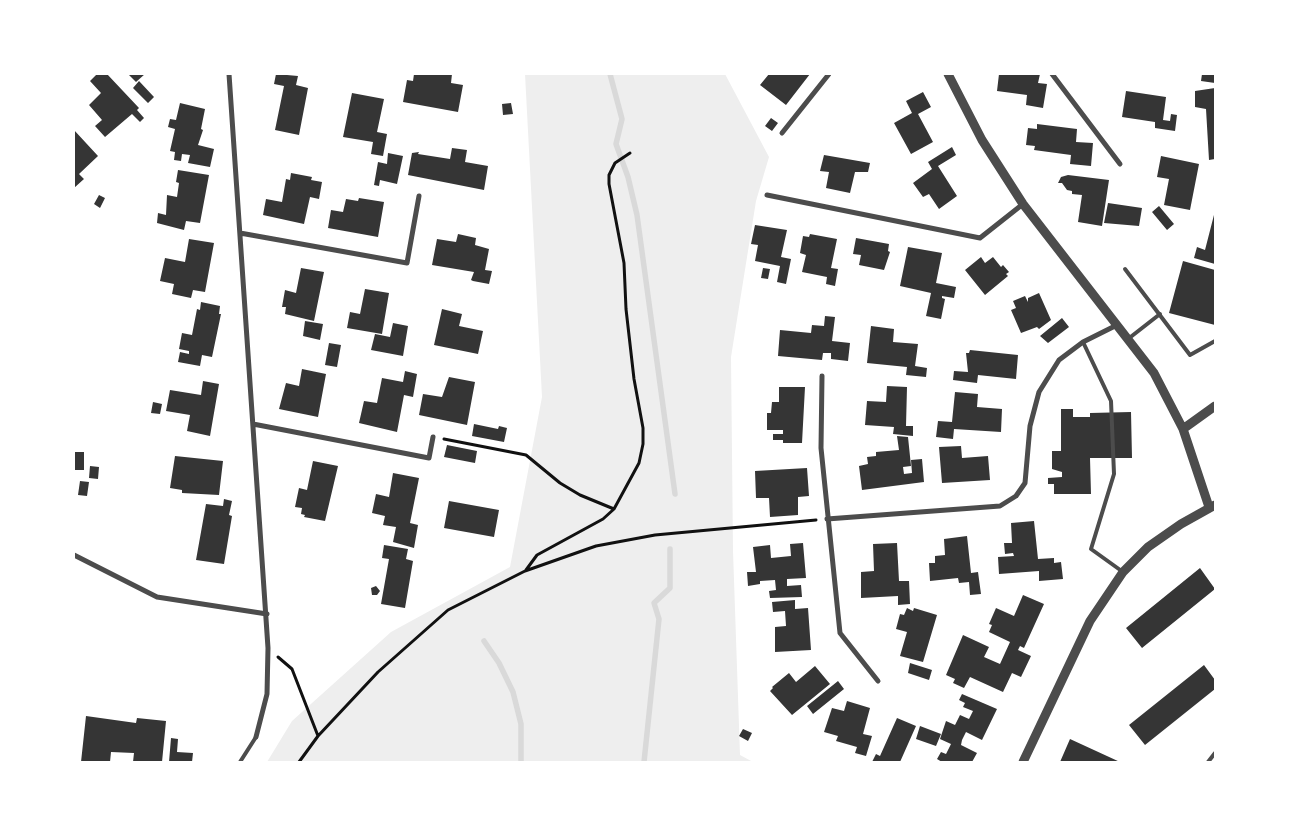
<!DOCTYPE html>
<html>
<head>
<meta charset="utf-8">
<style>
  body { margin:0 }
  #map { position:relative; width:1289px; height:836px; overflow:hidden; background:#fff; font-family:"Nunito Sans",sans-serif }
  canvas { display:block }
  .frame { position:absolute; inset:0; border:75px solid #fff; pointer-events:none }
</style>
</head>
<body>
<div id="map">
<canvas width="1289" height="836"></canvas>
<div class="frame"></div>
</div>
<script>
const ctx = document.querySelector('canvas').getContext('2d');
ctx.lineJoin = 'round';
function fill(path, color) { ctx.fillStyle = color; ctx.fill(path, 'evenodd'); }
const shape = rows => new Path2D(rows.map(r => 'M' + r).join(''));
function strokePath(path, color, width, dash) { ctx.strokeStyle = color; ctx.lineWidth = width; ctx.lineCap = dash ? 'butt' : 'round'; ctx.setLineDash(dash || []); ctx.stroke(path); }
const green = shape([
  [525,74,725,74,769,157,756,201,731,357,733,551,740,755,753,762,267,762,292,721,391,632,510,567,542,397]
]);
const stream = shape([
  [610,74,622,119,616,144,628,177,637,215,675,494],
  [484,641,499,663,513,692,521,724,521,762],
  [644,762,659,619,654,603,670,588,670,549]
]);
const building = shape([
  [97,74,107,74,139,108,137,110,144,118,140,122,132,114,105,137,95,126,102,120,89,105,101,93,90,81],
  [128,74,145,74,136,82],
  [276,74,298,76,296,85,308,88,299,135,275,130,284,86,274,84],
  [414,74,452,74,451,83,463,85,458,112,403,102,407,80,413,81],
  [769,74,810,74,786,105,760,85],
  [999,74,1040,74,1038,83,1047,84,1043,108,1026,105,1027,95,997,91],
  [1202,74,1215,74,1215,83,1201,81],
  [139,81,154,97,148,103,133,88],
  [1215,88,1215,159,1209,160,1206,109,1195,107,1195,91],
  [1126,91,1166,97,1163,120,1170,121,1171,114,1177,115,1175,131,1155,128,1155,122,1122,117],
  [923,92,931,107,918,114,933,142,911,154,894,123,912,113,906,101],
  [352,93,384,99,377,132,387,134,383,156,371,154,373,142,343,137],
  [180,103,205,109,201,129,203,130,198,145,214,149,210,167,188,163,190,155,182,154,181,161,174,160,175,152,170,151,175,129,168,127,170,119,176,120],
  [511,103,513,114,503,115,502,104],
  [771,118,778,123,772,131,765,126],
  [1037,124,1077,129,1076,142,1093,143,1091,166,1070,164,1071,155,1034,150,1035,146,1026,145,1028,128,1037,129],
  [74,130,98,156,79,174,84,179,74,188],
  [952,147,956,155,938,166,957,196,939,209,929,194,923,197,913,183,932,169,928,162],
  [452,148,467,150,465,162,488,166,484,190,408,175,412,153,419,152,418,154,450,159],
  [388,153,403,156,397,184,380,180,379,186,374,185,378,162,387,164],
  [824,155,870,163,868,172,855,172,850,193,826,188,829,172,820,171],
  [1161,156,1199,164,1190,210,1164,205,1169,179,1157,177],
  [178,170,209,175,200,223,186,221,184,230,157,223,158,213,166,215,167,195,177,197,179,183,176,182],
  [291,173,312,177,311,180,322,182,319,199,310,197,304,224,263,215,266,199,282,202,286,179,290,180],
  [1068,175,1109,180,1102,226,1078,222,1082,195,1072,194,1072,191,1067,190,1062,183,1058,183,1061,177],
  [99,195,105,198,100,208,94,204],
  [359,198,384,202,378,237,328,228,331,210,343,212,346,199,358,201],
  [1108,203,1142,208,1139,226,1104,223],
  [1159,206,1174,224,1167,230,1152,212],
  [1215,211,1215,264,1194,258,1197,247,1205,250],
  [755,225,787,230,781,257,791,259,786,284,777,282,780,266,755,261,758,245,751,244],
  [458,234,476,238,475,245,489,249,485,270,492,271,489,284,473,281,471,280,474,272,432,265,437,239,456,242],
  [810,234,837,239,831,268,838,269,835,286,826,284,827,277,802,272,806,255,800,253,803,236,809,237],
  [856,238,889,244,888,251,890,252,884,270,859,265,861,255,853,254],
  [189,239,214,243,205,292,193,290,191,298,172,294,174,284,160,281,165,258,185,262],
  [908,247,942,253,936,283,956,287,954,298,942,296,942,298,945,299,941,319,926,316,931,293,900,286],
  [981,257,985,263,993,257,1001,267,1003,265,1009,272,1006,274,1008,276,985,295,965,270],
  [1183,261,1215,270,1215,325,1169,313],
  [301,268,324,272,314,321,285,314,286,307,282,307,285,290,296,293],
  [763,268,770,269,768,279,761,278],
  [365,289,389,293,382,334,347,328,350,312,360,314],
  [1039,293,1051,320,1039,329,1037,327,1021,333,1011,310,1016,308,1013,301,1025,296,1028,302,1028,298],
  [201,302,220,306,219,314,221,314,212,357,202,355,200,366,178,362,180,352,189,354,189,351,179,349,182,333,192,335,197,309,200,310],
  [442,309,462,314,459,326,483,331,478,354,434,345],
  [825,316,835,317,832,341,850,343,848,361,831,359,831,353,823,353,822,360,778,356,780,330,811,333,812,325,824,326],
  [1062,318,1069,327,1048,343,1040,336],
  [305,321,323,324,320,340,303,336],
  [393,323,408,326,403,356,371,350,375,334,390,337],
  [871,326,894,329,893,342,918,344,915,366,927,368,926,377,906,375,907,367,867,363],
  [329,343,341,345,337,367,325,365],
  [970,350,1018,355,1016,379,978,375,977,383,953,380,954,371,968,372,966,353,969,353],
  [302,369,326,374,318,417,279,409,286,383,299,386],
  [405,371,417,374,413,397,404,395,397,432,359,423,364,401,377,403,382,378,403,382],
  [449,377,475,382,467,425,419,415,423,394,442,397],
  [203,381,219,384,210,436,187,431,190,415,166,411,170,390,201,395],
  [887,386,907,387,906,426,913,426,913,436,893,434,894,427,865,425,867,401,886,402],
  [779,387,805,387,802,443,783,443,783,440,773,440,773,434,783,434,783,430,767,430,767,413,771,413,772,402,779,402],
  [955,392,978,394,977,407,1002,409,1001,432,954,429,953,439,936,437,938,421,952,422],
  [153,402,162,404,160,414,151,413],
  [1061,409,1073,409,1073,417,1090,417,1090,413,1131,412,1132,458,1090,458,1091,494,1054,494,1054,484,1048,484,1048,478,1062,477,1062,472,1052,469,1052,451,1061,451],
  [474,424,498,429,499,426,507,428,504,442,472,436],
  [897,436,908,437,911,466,903,467,904,474,912,473,911,460,922,459,924,482,862,490,859,466,868,464,867,457,876,456,876,452,899,450],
  [447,445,477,451,475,463,444,457],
  [961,446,962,458,988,456,990,480,942,483,939,447],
  [74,452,84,452,84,470,74,470],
  [175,456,223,461,219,495,182,493,182,490,170,488],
  [313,461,338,466,325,521,304,517,305,515,301,514,302,508,295,507,299,488,307,490],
  [90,466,99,467,98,479,89,478],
  [807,468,809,496,798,497,798,515,770,517,769,498,756,498,755,471],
  [393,473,419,478,410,523,418,525,414,548,393,542,396,527,383,525,385,516,372,513,376,494,389,497],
  [80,481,89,482,87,496,78,495],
  [224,499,232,501,229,515,232,516,224,564,196,560,206,504,223,506],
  [449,501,499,510,494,537,444,528],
  [1034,521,1038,559,1054,558,1054,563,1061,562,1063,579,1039,581,1039,571,999,574,998,557,1014,556,1013,553,1005,554,1004,543,1012,543,1011,523],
  [967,536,971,573,978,572,981,594,970,595,969,582,959,583,958,578,930,581,929,563,935,563,935,556,945,555,944,539],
  [803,543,806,578,787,579,787,586,801,585,802,597,770,598,769,591,776,590,775,580,760,581,760,584,748,586,747,572,756,572,753,547,770,545,771,558,791,556,790,544],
  [897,543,899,581,909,581,910,604,898,605,898,596,861,598,861,572,874,571,873,544],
  [384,545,408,549,406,559,413,561,405,608,381,604,389,559,382,558],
  [1200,568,1215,589,1142,648,1126,628],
  [376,586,380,591,377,595,372,595,371,588],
  [1023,595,1044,604,1024,648,1020,646,1018,650,1031,656,1021,677,1012,673,1003,692,970,677,964,688,953,683,955,679,946,675,963,635,989,647,984,657,1000,664,1010,642,989,632,992,625,989,624,996,608,1014,616],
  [795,600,795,609,808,608,811,650,775,652,775,627,786,626,785,611,773,612,772,602],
  [907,608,913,611,914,608,937,615,923,662,900,656,907,632,896,629,900,614,904,615],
  [910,663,932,670,929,680,908,673],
  [1204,665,1215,680,1215,689,1145,745,1129,725],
  [815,666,830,684,792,715,770,691,773,688,772,687,789,673,796,682],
  [838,681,844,689,813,714,807,706],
  [962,694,997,709,982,740,966,732,962,740,961,745,977,753,972,762,942,762,937,759,941,752,946,754,951,744,940,739,946,721,955,725,960,715,969,719,973,711,963,707,965,703,959,700],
  [847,701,870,708,863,734,872,736,866,756,855,753,857,747,836,741,838,736,824,732,832,708,844,711],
  [86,716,136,723,137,718,166,721,162,762,133,762,134,753,111,752,110,762,81,762],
  [897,718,916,726,900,762,872,762,876,754,880,756],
  [920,726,941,734,936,746,916,739],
  [743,729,752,733,748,741,739,736],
  [171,738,178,739,177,752,193,753,192,762,169,762],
  [1070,739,1120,762,1060,762]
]);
const path = shape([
  [444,439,526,455,560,483,580,495,614,509],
  [526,570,537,555,603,519,614,509,639,463,643,444,643,428,634,379,626,309,624,263,609,184,609,175,615,163,630,153],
  [278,657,292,669,318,736],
  [299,762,318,736,378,672,448,610,525,571,596,546,655,535,816,520]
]);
const service = shape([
  [1125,269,1190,355,1215,341],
  [1128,339,1160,314],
  [1083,342,1111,401,1114,474,1091,549,1123,572],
  [240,762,256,737],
  [1208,762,1215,753]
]);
const minor = shape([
  [229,74,268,648,267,694,256,737],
  [1052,74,1120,164],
  [782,133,829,74],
  [767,195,980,238,1023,204],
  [240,233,407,263,419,196],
  [822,376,821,448,840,633,878,681],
  [253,424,429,458,433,437],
  [827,519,1000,506,1016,496,1025,483,1030,426,1039,392,1059,360,1083,342,1117,325],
  [74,555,157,597,267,614]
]);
const tertiary = shape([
  [948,74,982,140,1023,204,1154,373,1183,429,1209,507],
  [1183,429,1215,406],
  [1023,762,1090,621,1123,572,1148,547,1181,524,1215,505]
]);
fill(green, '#eee');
strokePath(stream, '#d9d9d9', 5.5);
fill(building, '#353535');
strokePath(path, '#111', 3);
strokePath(service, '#4c4c4c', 4);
strokePath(minor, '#4c4c4c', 5);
strokePath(tertiary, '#4c4c4c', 9);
</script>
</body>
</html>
